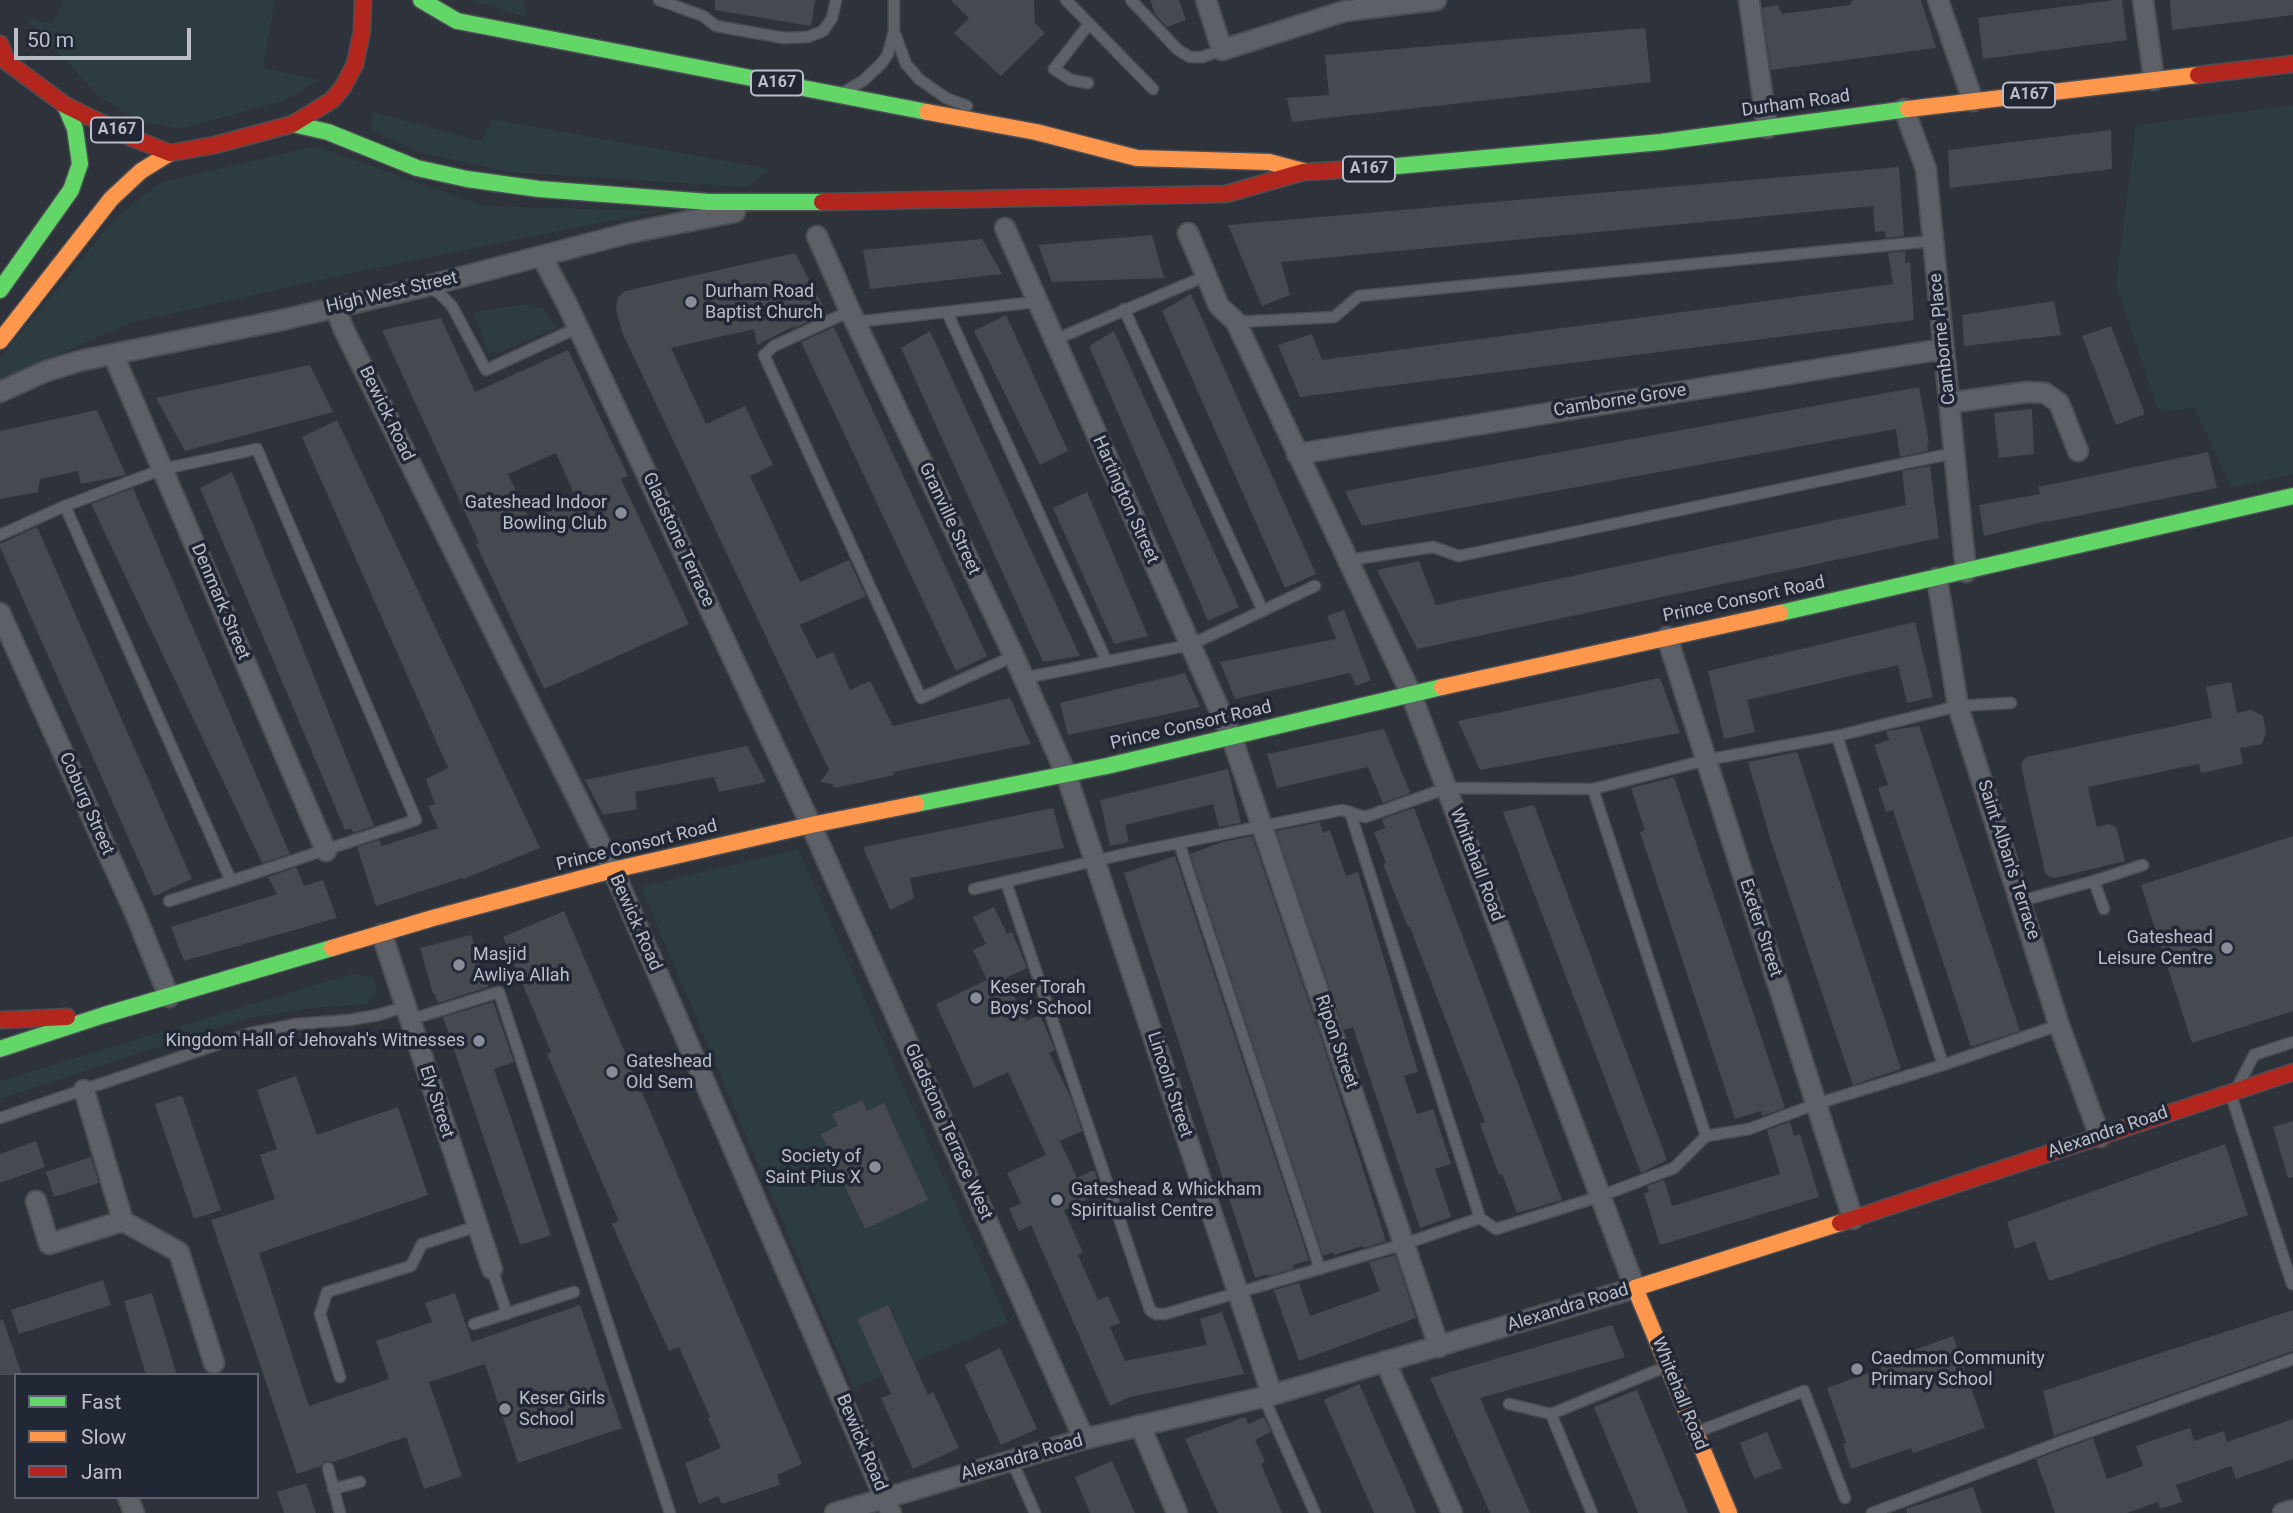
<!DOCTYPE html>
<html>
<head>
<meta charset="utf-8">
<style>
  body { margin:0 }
  #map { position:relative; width:2293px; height:1513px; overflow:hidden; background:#2e323a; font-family:Roboto,sans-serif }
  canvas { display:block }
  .legend { position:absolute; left:14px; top:1373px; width:245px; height:126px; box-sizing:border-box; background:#212734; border:2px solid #5e6370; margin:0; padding:9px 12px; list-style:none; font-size:21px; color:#b9bec9 }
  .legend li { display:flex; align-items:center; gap:14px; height:35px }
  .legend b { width:35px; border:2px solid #5e6370 }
  .scale { position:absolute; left:14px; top:28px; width:177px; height:32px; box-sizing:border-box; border:4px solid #b9bec9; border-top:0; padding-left:9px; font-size:21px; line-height:24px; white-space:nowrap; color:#b9bec9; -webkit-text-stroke:5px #212734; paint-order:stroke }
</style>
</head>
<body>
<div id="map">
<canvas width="2293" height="1513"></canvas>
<ul class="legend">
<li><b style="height:9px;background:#63d668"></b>Fast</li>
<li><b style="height:9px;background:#ff974d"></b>Slow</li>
<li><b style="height:9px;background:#b3261e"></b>Jam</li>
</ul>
<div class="scale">50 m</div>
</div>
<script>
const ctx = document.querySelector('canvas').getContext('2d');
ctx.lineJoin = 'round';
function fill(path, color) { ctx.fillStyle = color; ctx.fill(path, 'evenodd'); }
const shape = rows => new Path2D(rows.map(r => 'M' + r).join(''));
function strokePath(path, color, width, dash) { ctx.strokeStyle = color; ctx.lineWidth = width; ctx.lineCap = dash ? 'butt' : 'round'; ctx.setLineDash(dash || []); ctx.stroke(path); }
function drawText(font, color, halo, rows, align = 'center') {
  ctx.font = font + ' Roboto,sans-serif'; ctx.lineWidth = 7; ctx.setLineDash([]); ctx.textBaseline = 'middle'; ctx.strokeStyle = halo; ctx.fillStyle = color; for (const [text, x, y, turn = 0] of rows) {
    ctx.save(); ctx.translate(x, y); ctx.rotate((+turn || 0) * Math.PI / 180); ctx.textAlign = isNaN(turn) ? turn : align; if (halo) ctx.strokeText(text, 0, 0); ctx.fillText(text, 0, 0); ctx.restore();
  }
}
const green = shape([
  [64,0,275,0,263,68,320,80,283,101,180,129,138,121,97,94,25,18,53,24],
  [471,0,523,0,528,18],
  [2293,105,2293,474,2231,488,2195,408,2159,412,2116,284,2136,125],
  [373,112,481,141,492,119,771,169,746,187,509,172,416,152,371,130],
  [315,146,485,206,658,211,352,273,130,323,0,380,0,358,114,220,159,183],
  [528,304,543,309,556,328,498,353,490,352,472,312],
  [798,849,1008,1322,853,1388,641,887],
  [351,974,371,976,377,986,374,997,366,1004,314,1008,248,1018,0,1099,0,1081]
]);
const building = shape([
  [715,0,815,0,811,26,715,10],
  [951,0,1034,0,1035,23,1045,33,1001,76,954,33,969,18],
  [1150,0,1179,0,1186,20,1167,27,1155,14],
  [1852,0,1921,0,1936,48,1771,70,1762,8,1778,5,1782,14,1850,5],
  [2114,0,2122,0,2127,40,1983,59,1978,18],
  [2170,0,2293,0,2293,15,2172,30],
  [1645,28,1651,82,1292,122,1287,98,1329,95,1325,55],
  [2111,130,2112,169,1950,188,1948,150],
  [1899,167,1904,236,1886,238,1885,231,1875,232,1873,206,1281,262,1290,295,1262,306,1228,225],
  [1152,235,1164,278,1052,282,1038,245],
  [982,239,1002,274,870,289,863,250],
  [1905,251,1905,263,1910,262,1914,320,1300,397,1278,345,1312,334,1322,360,1893,284,1888,253],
  [795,253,827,313,795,328,794,326,757,345,754,329,671,348,706,424,745,406,773,465,750,476,800,582,849,560,866,596,800,625,817,659,833,652,850,690,870,681,893,726,1010,698,1031,744,893,772,894,775,835,788,832,784,820,782,829,770,622,332,616,309,618,297,625,291],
  [1191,294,1316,574,1285,588,1162,311],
  [2054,301,2061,335,1964,346,1962,315],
  [1006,315,1068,451,1040,465,974,331],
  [441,318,475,392,568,350,628,476,621,479,689,624,544,689,476,544,479,543,382,330],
  [556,453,575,496,529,519,508,474],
  [2111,326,2145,414,2116,425,2082,336],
  [834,327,987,656,956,671,801,342],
  [930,331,1080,656,1043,662,901,348],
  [1114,331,1239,607,1208,621,1089,346],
  [310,365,333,412,185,451,156,398],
  [1919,387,1929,443,1927,444,1928,451,1900,457,1896,429,1362,526,1345,491],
  [2032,409,2034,454,1999,458,1994,413],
  [97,410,126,475,81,484,78,471,40,479,38,492,0,499,0,431],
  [337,420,540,848,463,879,462,878,376,906,357,847,379,840,382,846,438,828,428,806,435,804,426,779,448,768,302,437],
  [2208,452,2217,488,2047,522,2047,521,1984,536,1979,505,2040,494,2038,487],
  [1930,466,1939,538,1417,649,1377,570,1419,561,1436,605,1906,505,1902,471],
  [232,472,374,826,353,833,351,828,345,830,200,488],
  [133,488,290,854,262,863,91,504],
  [1087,492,1148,636,1114,644,1053,508],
  [37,527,192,879,154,896,0,547,0,544],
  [1344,610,1371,680,1356,686,1350,673,1235,699,1220,662,1336,639,1327,616],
  [1915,622,1933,697,1907,703,1898,665,1747,700,1755,732,1724,739,1708,671],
  [1185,673,1200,707,1068,735,1060,703],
  [1660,678,1680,733,1480,770,1458,721],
  [2231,682,2237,713,2251,710,2263,716,2266,733,2262,744,2240,748,2243,764,2201,773,2199,764,2088,787,2097,827,2109,824,2116,827,2125,861,2055,878,2049,877,2045,872,2021,766,2023,760,2027,757,2212,718,2206,687],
  [1919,726,2020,1031,1971,1047,1893,810,1886,812,1878,788,1888,785,1874,745,1889,740,1886,731],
  [1384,729,1410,792,1408,794,1383,803,1368,767,1277,788,1267,754],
  [747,746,766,782,719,792,714,777,635,792,637,809,603,815,585,780],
  [1797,752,1901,1069,1853,1085,1771,841,1748,762],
  [1228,769,1241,823,1219,827,1213,804,1125,825,1129,842,1110,846,1100,800],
  [1674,777,1785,1108,1762,1116,1761,1111,1735,1119,1640,832,1645,830,1631,788],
  [1534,805,1667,1160,1641,1173,1503,812],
  [1053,808,1064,848,910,878,914,898,890,910,863,847],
  [1414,808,1562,1200,1517,1213,1502,1174,1499,1175,1480,1124,1485,1122,1410,927,1408,927,1383,864,1386,863,1374,832,1385,828,1382,819],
  [1320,822,1323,833,1330,830,1346,876,1358,872,1418,1072,1404,1076,1417,1114,1433,1109,1451,1164,1435,1169,1451,1217,1420,1228,1353,1027,1344,1030,1276,831],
  [1252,836,1321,1038,1386,1241,1364,1248,1363,1246,1334,1255,1333,1252,1323,1256,1190,854,1223,842],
  [2293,836,2293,1011,2192,1043,2141,885],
  [1175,856,1309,1260,1293,1265,1294,1269,1269,1276,1268,1274,1255,1278,1124,873],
  [296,867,304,886,323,880,337,918,184,961,171,927,277,894,268,877],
  [994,907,1007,934,1012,932,1027,968,1006,978,1026,1021,1040,1015,1055,1050,1049,1053,1072,1100,1082,1131,1060,1141,1077,1178,1094,1170,1103,1192,1064,1210,1083,1253,1078,1255,1098,1300,1108,1296,1120,1323,1110,1327,1125,1361,1207,1345,1200,1319,1222,1312,1244,1374,1130,1397,1110,1406,1031,1225,1019,1231,1009,1209,1021,1203,1007,1173,1046,1155,1008,1072,974,1088,936,1004,987,980,973,950,986,944,973,917],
  [564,911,802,1464,777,1475,780,1485,722,1504,718,1496,699,1504,685,1463,721,1448,708,1418,710,1417,679,1347,669,1351,629,1263,612,1224,619,1221,547,1054,551,1052,503,937],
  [471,935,488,987,438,1003,434,993,433,994,420,948],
  [493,1002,514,1062,494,1069,551,1235,520,1245,443,1017],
  [296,1076,317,1135,398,1107,428,1195,259,1253,309,1406,389,1379,376,1341,432,1322,425,1303,455,1293,472,1342,580,1305,622,1428,518,1463,485,1364,429,1382,462,1476,424,1489,406,1437,333,1462,325,1461,321,1466,297,1474,211,1220,275,1199,260,1155,277,1149,257,1090],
  [182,1095,221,1210,194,1219,155,1104],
  [862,1100,867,1111,884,1103,928,1200,865,1229,821,1134,838,1126,832,1114],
  [2293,1121,2293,1177,2288,1178,2273,1127],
  [1790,1122,1794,1136,1800,1134,1819,1197,1660,1245,1644,1193,1649,1192,1647,1186,1664,1180,1672,1206,1780,1174,1767,1130],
  [36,1141,45,1167,0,1183,0,1154],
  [2225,1144,2248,1215,2049,1281,2035,1241,2015,1249,2007,1222],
  [91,1157,99,1183,54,1197,46,1172],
  [1395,1255,1416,1318,1299,1361,1274,1290,1299,1283,1310,1316,1380,1291,1369,1262],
  [103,1280,111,1305,19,1334,11,1310],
  [152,1293,177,1375,146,1375,124,1301],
  [888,1305,928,1395,933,1392,959,1448,913,1469,881,1398,891,1394,857,1319],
  [2293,1310,2293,1351,2054,1436,2043,1391],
  [3,1319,22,1375,0,1375,0,1320],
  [1612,1325,1625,1357,1480,1398,1530,1513,1490,1513,1430,1378],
  [1953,1336,1985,1428,1913,1453,1911,1448,1851,1469,1843,1444,1846,1443,1827,1388,1882,1368,1880,1362],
  [1000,1348,1037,1429,1001,1445,965,1365],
  [1359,1384,1408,1494,1416,1513,1374,1513,1324,1400],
  [1637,1390,1688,1513,1638,1513,1594,1407],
  [1245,1417,1248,1424,1264,1417,1271,1432,1255,1440,1265,1462,1261,1464,1282,1513,1218,1513,1185,1439],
  [2293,1419,2293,1459,2236,1479,2231,1466,2176,1485,2182,1502,2160,1509,2158,1502,2127,1513,2055,1513,2036,1459,2093,1438,2107,1479,2143,1466,2136,1446,2190,1428,2194,1441,2224,1431,2227,1442],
  [1767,1432,1782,1468,1754,1479,1740,1443],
  [1112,1461,1123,1486,1135,1513,1090,1513,1075,1477],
  [306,1483,316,1513,284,1513,277,1492],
  [1973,1487,1982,1513,1907,1513,1906,1509]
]);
const lane = shape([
  [659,0,703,16,716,26,784,38,808,37,823,31,832,18,836,0],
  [1066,0,1153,89],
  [1131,0,1178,50,1190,57,1202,57,1222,50],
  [894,31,906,64,919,79,946,98,967,106],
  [1088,83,1071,80,1054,69,1089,24],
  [846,91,864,80,882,63,888,54,894,31,894,0],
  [429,287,440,294,452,306,486,370,577,328],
  [1124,309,1263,611],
  [850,311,774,346,764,355,921,698,1014,656],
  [947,312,1106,660],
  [855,322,1036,302],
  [1236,322,1334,317,1359,296,1933,241],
  [1054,340,1206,276],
  [0,535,65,506,231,881,416,820,257,449,163,469,65,506],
  [1349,560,1433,547,1459,556,1954,453],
  [1024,678,1190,645,1315,586],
  [1837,736,1943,1065],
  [1593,789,1706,1136],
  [1350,812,1480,1218,1496,1229,1601,1196,1674,1168,1706,1136,1749,1129,1816,1104,1943,1065,2059,1025],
  [1179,843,1320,1269],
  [2094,881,2104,909],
  [1006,882,1150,1310,1156,1314,1165,1314,1404,1244,1480,1218],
  [974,889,1129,853,1342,810,1365,817,1447,788,1593,789,1706,760,1837,736,1958,706,2011,703],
  [169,901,231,881],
  [2021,901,2094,881,2143,865],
  [409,1020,499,992,670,1513],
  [2238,1086,2254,1055,2293,1042],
  [2231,1095,2292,1284],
  [0,1118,251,1033,297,1024,349,1020,378,1015,404,1007],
  [492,1269,507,1314],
  [474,1324,574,1292],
  [340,1377,320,1314,327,1292,411,1266,422,1244,478,1226],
  [1264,1398,1315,1513],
  [1509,1404,1551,1414],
  [1697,1432,1804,1391,1845,1498],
  [1012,1461,1035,1513],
  [328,1468,340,1513],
  [333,1489,360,1482],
  [1592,1513,1551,1414,1665,1367],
  [1872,1513,2063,1441,2293,1359]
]);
const street = shape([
  [1206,0,1222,50,1345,11,1436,0],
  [1749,0,1767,128],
  [1938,0,1973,101],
  [2143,0,2154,80],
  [1904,109,1926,169,1966,572],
  [1005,228,1232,738,1439,1347],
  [817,236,850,311,1014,656,1066,774,1272,1395],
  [542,257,567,304,811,825,1084,1439],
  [335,307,344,330,613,870,891,1513],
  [113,354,326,851],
  [0,392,44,372,79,361,282,320,427,286,629,233,735,212],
  [1949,403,2027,392,2045,393,2059,403,2078,451],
  [1297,454,1943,349],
  [1937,578,1958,706,2059,1025,2100,1137],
  [0,613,135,913,169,997],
  [1667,637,1853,1219],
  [382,934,492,1269],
  [84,1090,123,1221],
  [36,1201,49,1244,123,1221,179,1252,214,1363],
  [1385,1361,1452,1513],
  [1140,1425,1177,1513],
  [128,1497,134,1513],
  [835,1513,1084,1439,1272,1395,1635,1288,1411,694,1236,322,1219,306,1188,233],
  [2283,1513,2293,1510]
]);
const fast = shape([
  [421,0,457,21,927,112],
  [293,124,328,132,417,168,467,179,539,189,709,202,822,202],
  [1375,168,1661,142,1908,109],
  [0,290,71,190,80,164,75,129,65,105],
  [1780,613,2293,496],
  [916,804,1107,766,1442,687],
  [0,1049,104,1015,332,948]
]);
const slow = shape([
  [1908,109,2198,75],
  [927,112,1036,132,1137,158,1269,162,1303,171],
  [0,341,111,199,141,171,170,153],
  [1442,687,1780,613],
  [332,948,433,918,613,870,811,825,916,804],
  [1729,1513,1635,1288,1840,1223]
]);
const jam = shape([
  [0,44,7,62,65,105,132,138,170,153,215,145,293,124,332,100,343,87,355,64,362,31,363,0],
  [2198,75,2293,64],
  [822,202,1226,194,1303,172,1375,168],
  [0,1020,67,1017],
  [1840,1223,2293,1072]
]);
const markers = [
  [691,302,7,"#888d97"],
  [621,513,7,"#888d97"],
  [2227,948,7,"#888d97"],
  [459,965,7,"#888d97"],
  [976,998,7,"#888d97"],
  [479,1041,7,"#888d97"],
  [612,1072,7,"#888d97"],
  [875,1167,7,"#888d97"],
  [1057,1200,7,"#888d97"],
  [1857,1369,7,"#888d97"],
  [505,1409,7,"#888d97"]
];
const shields = [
  [777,83,52],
  [2029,95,52],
  [117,130,52],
  [1369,169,52]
];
const shieldNames = [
  ["A167",777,83],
  ["A167",2029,95],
  ["A167",117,130],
  ["A167",1369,169]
];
const streetNames = [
  ["Durham Road",1796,104,-8],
  ["High West Street",392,293,-13],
  ["Camborne Place",1943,339,-96],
  ["Camborne Grove",1620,401,-9],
  ["Bewick Road",386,414,64],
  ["Hartington Street",1125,500,66],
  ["Granville Street",949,519,65],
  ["Gladstone Terrace",678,540,65],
  ["Prince Consort Road",1744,600,-12],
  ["Denmark Street",220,602,67],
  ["Prince Consort Road",1191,726,-13],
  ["Coburg Street",86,804,66],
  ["Prince Consort Road",637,846,-14],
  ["Saint Alban's Terrace",2008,860,72],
  ["Whitehall Road",1476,865,69],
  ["Bewick Road",635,923,66],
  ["Exeter Street",1760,928,72],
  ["Ripon Street",1336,1042,71],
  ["Lincoln Street",1169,1085,72],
  ["Ely Street",436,1102,72],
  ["Gladstone Terrace West",948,1132,66],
  ["Alexandra Road",2108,1133,-19],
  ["Alexandra Road",1568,1308,-17],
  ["Whitehall Road",1679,1394,68],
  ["Bewick Road",861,1443,67],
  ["Alexandra Road",1022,1458,-16]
];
const poiNames = [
  ["Durham Road",705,292],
  ["Baptist Church",705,313],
  ["Gateshead Indoor",607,503,"right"],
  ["Bowling Club",607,524,"right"],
  ["Gateshead",2213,938,"right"],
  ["Leisure Centre",2213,959,"right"],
  ["Masjid",473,955],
  ["Awliya Allah",473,976],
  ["Keser Torah",990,988],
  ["Boys' School",990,1009],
  ["Kingdom Hall of Jehovah's Witnesses",465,1041,"right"],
  ["Gateshead",626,1062],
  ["Old Sem",626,1083],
  ["Society of",861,1157,"right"],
  ["Saint Pius X",861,1178,"right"],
  ["Gateshead & Whickham",1071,1190],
  ["Spiritualist Centre",1071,1211],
  ["Caedmon Community",1871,1359],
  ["Primary School",1871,1380],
  ["Keser Girls",519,1399],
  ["School",519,1420]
];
fill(green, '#2c3c40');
fill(building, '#464950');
strokePath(lane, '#4c4e54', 13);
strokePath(street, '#4c4e54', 23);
strokePath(fast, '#4c4e54', 19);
strokePath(slow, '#4c4e54', 19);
strokePath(jam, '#4c4e54', 19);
strokePath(lane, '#5e6068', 10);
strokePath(street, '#5e6068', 19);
strokePath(fast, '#63d668', 16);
strokePath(slow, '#ff974d', 16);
strokePath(jam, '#b3261e', 16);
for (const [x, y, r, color] of markers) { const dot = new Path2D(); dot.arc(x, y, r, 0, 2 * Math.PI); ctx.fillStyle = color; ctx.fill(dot); strokePath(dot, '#212734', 2.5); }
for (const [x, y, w] of shields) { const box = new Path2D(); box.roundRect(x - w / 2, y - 12.5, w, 25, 5); ctx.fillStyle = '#212734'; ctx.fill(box); strokePath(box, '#b9bec9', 2); }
drawText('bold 16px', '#b9bec9', null, shieldNames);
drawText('18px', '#b9bec9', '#212734', streetNames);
drawText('18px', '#b9bec9', '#212734', poiNames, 'left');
</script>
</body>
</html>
